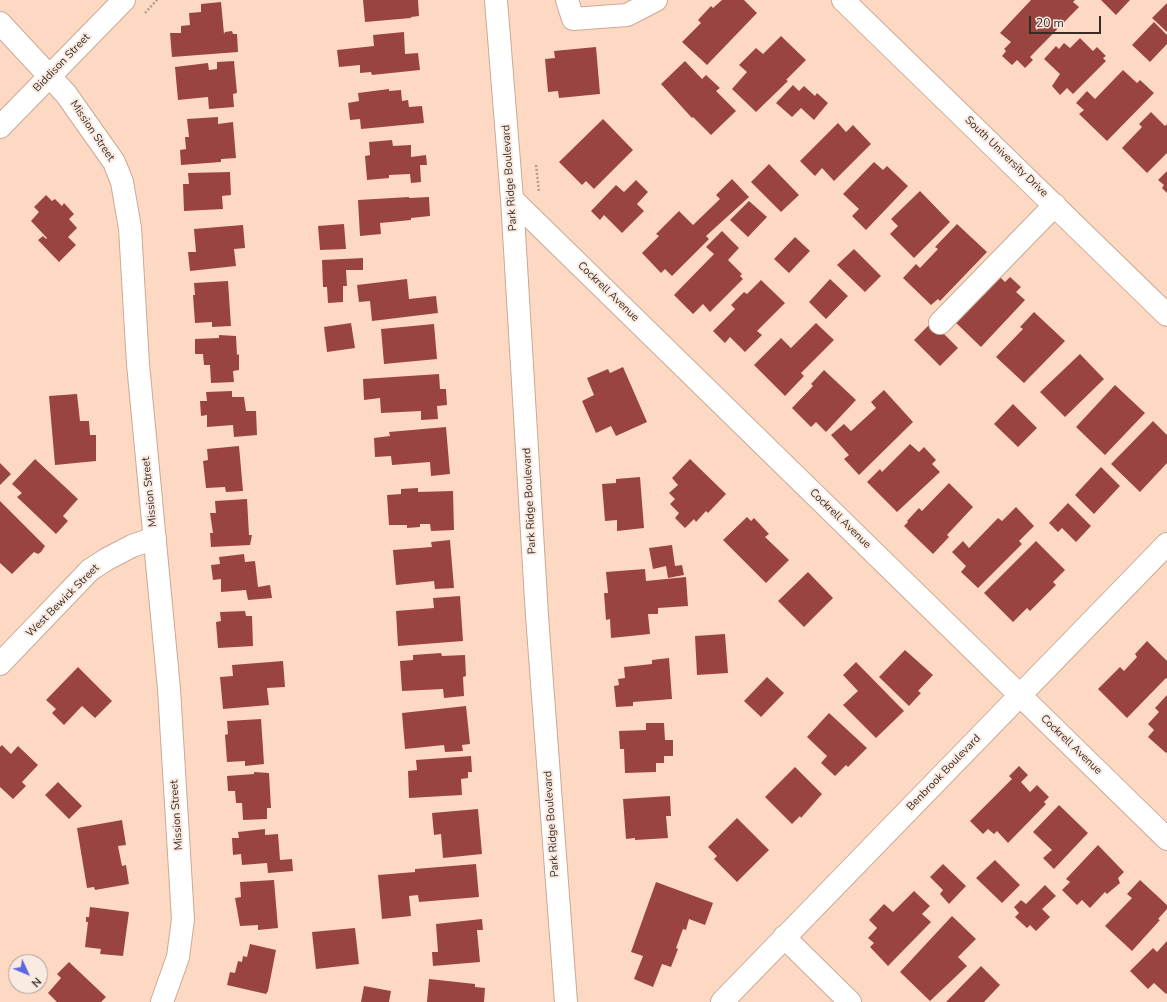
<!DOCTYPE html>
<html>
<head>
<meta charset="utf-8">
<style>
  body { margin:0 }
  #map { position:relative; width:1167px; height:1002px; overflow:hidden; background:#fdd9c3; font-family:"Nunito Sans",sans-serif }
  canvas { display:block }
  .north { position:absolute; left:8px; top:954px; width:40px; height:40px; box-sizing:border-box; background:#faebe2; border:1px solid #ad9e96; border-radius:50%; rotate:134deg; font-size:11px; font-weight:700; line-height:16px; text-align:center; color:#392b23 }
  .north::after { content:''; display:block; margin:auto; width:14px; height:18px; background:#5a68df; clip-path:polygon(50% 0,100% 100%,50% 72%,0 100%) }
  .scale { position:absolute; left:1029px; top:16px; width:72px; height:18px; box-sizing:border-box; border:2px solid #392b23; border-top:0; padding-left:5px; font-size:12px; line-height:14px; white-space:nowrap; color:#392b23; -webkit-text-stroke:3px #faebe2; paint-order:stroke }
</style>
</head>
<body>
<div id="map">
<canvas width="1167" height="1002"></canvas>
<div class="north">N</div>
<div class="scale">20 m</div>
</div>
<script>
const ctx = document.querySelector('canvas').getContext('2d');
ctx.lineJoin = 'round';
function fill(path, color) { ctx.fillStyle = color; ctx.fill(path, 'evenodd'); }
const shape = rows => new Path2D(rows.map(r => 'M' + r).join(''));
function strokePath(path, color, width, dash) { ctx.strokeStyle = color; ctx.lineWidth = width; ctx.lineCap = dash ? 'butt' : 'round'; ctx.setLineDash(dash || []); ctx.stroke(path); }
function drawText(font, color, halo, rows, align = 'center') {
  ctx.font = font + ' "Nunito Sans",sans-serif'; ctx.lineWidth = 4; ctx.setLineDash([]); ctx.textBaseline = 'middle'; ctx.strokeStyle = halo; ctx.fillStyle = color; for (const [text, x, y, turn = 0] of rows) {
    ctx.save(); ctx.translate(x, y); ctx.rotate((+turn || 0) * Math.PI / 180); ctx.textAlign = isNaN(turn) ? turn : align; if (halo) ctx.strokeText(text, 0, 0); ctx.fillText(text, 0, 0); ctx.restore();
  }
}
const building = shape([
  [363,0,418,0,419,16,411,17,411,18,365,22],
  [722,0,744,0,757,13,707,65,682,42,701,23,698,20,711,6,713,8],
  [1031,0,1075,0,1073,2,1079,7,1030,57,1033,60,1025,68,1017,60,1012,65,1002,56,1006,51,1004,49,1011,42,1000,33],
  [1101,0,1130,0,1116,15],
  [221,2,224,34,225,32,232,31,233,34,237,34,238,52,172,57,170,33,181,33,181,26,190,25,189,13,201,12,201,4],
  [1167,3,1167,32,1152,18],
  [1154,22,1167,35,1167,44,1150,62,1132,45],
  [404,32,405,54,418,53,420,70,372,75,371,72,360,73,360,65,339,67,337,50,374,46,373,35],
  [781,36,806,60,786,80,788,81,756,112,732,89,747,72,739,65,756,48,763,54],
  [1080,38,1093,51,1097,47,1106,56,1103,58,1106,61,1073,94,1067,88,1060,95,1052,86,1060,74,1044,59,1056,46,1059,49,1064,43,1070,48],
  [596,47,600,94,559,98,558,91,548,92,545,59,555,58,554,51],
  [234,61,237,93,233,94,234,107,209,109,208,97,178,100,175,67,208,63,209,70,217,69,217,62],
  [685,61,702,79,706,75,720,88,716,91,736,111,711,135,693,117,692,118,661,84],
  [1123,70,1137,83,1140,80,1154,93,1107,141,1079,114,1084,110,1076,103,1087,91,1095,99],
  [793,85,799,91,804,86,815,96,817,93,828,103,814,120,801,108,792,117,776,103],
  [389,89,389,91,401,90,402,101,408,100,409,107,422,106,424,123,361,129,360,119,350,120,348,103,359,101,358,93],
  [1151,112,1165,126,1167,124,1167,153,1147,173,1122,148,1142,127,1139,124],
  [218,117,218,124,233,122,236,158,221,159,221,162,181,165,180,150,186,149,185,137,189,137,187,119],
  [603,119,633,150,594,189,586,181,582,185,559,162],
  [838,123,846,132,853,125,871,144,834,181,822,168,815,176,800,161],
  [392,140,393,146,411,145,411,157,426,155,427,165,420,165,421,182,411,183,410,174,389,175,389,178,367,180,365,156,370,155,369,142],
  [874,162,883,170,887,166,908,186,866,230,852,216,859,209,843,194],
  [769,164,799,195,781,212,751,182],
  [1167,171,1167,193,1162,188,1164,185,1158,180],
  [230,172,231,195,222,196,223,209,184,211,183,184,189,184,188,173],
  [732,179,749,197,706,236,709,239,672,276,665,269,661,273,642,253,659,236,656,234,679,211,693,225,720,199,716,195],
  [636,180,648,192,637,204,644,211,622,233,604,215,600,220,591,211,616,185,624,192],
  [920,191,950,222,914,258,890,234,898,226,891,219],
  [46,195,52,201,55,199,62,206,64,203,74,214,69,219,77,228,68,237,76,245,59,262,38,240,43,236,46,239,47,238,31,221,39,212,34,207],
  [409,197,409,198,429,197,430,216,411,218,411,220,380,223,381,234,360,236,358,200],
  [749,201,767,217,748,237,730,220],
  [344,224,346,249,320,250,318,226],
  [957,224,987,252,940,301,938,299,931,305,903,278,916,264,920,268,938,249,935,247],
  [243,225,245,248,234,249,236,266,190,271,188,252,196,252,194,229],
  [722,231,739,248,728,260,742,274,740,276,743,279,710,312,703,304,693,314,674,295,714,254,706,247],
  [795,237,810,251,789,273,774,259],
  [854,249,881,276,865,292,837,265],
  [363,258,363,270,346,270,347,286,343,286,343,302,328,303,327,287,323,287,322,260],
  [996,273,1005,282,1010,277,1021,287,1016,292,1025,300,981,347,952,319],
  [407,279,409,299,436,296,438,313,372,321,370,301,359,302,357,285],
  [830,279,848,296,826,319,809,302],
  [761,280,785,303,757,331,762,335,745,352,730,337,725,343,713,331,735,309,731,305,744,292,747,294],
  [228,281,231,326,212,327,212,322,195,323,193,295,195,295,194,283],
  [1034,312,1065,341,1024,383,996,357,1023,329,1020,327],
  [932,322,958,348,940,366,914,340],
  [351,323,355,348,327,352,324,327],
  [816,323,834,340,801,373,804,376,785,396,754,365,781,338,791,348],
  [434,324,437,359,384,364,381,329],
  [219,335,236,336,237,355,239,354,239,370,233,371,234,382,211,383,210,365,204,365,203,354,195,354,195,339,219,338],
  [1080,354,1104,379,1065,417,1040,392],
  [623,367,647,422,616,436,611,426,596,433,582,401,594,395,587,378,608,369,610,373],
  [824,370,856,400,826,432,816,422,811,427,792,408,813,386,811,384],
  [439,374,440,389,446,389,447,405,437,406,438,419,421,420,421,411,381,413,380,398,364,400,363,379],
  [1115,385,1145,413,1105,455,1076,427],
  [884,390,913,422,859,475,844,459,849,455,831,435,844,424,851,431,876,408,871,402],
  [232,391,232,397,244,397,246,411,256,411,257,435,234,437,233,425,207,427,207,415,201,416,200,401,207,401,206,392],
  [77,394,80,421,89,421,90,435,96,435,96,461,55,465,49,396],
  [1013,404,1037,428,1018,447,994,424],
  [1153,421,1167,435,1167,463,1140,492,1111,464],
  [446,427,450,474,431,476,430,462,392,465,391,456,375,457,374,438,390,436,389,432],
  [910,444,919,452,924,447,936,460,932,464,940,472,897,512,867,482,880,469,882,472],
  [239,446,243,491,226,492,225,487,206,488,203,461,208,460,207,449],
  [35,459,78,499,63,516,68,521,56,534,17,497,22,493,12,484],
  [690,459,726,494,708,513,706,511,696,522,694,519,685,528,675,518,679,513,670,504,675,499,669,493,678,485,672,478],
  [0,463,11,474,0,485],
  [1101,467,1120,486,1094,514,1075,495],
  [640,477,644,528,617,531,617,520,605,521,602,484,616,483,616,479],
  [949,483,973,507,947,535,949,537,933,554,904,526,908,522,907,521,919,508,922,511],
  [418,488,418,492,453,491,454,530,431,531,430,524,420,524,420,527,407,528,407,525,389,525,387,495,401,494,401,489],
  [247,499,249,535,252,535,250,545,211,547,210,533,213,533,210,513,216,513,215,501],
  [0,501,45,546,41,552,38,554,34,552,12,574,0,563],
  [1068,503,1091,526,1076,542,1062,528,1058,532,1049,523],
  [1016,507,1034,526,1019,541,1022,544,978,588,961,572,966,566,952,552,963,541,969,548,998,518,1002,521],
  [747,517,751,521,754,518,769,534,765,537,789,560,766,583,723,540],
  [450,540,454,588,435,589,434,581,396,585,393,550,432,547,431,542],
  [1036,541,1065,570,1053,582,1056,585,1030,611,1027,608,1013,622,984,593],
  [672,545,675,566,682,565,684,575,668,578,666,566,653,569,649,548],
  [244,554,245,562,255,561,258,587,270,585,272,598,248,600,246,590,221,592,221,579,213,580,211,565,220,564,219,557],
  [645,569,646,581,686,577,688,606,658,608,658,614,648,614,650,634,611,638,610,619,606,620,604,593,608,593,606,572],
  [808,572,833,598,804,627,778,601],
  [460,596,463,641,398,646,396,611,434,608,433,598],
  [245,611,246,616,252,616,253,646,218,648,216,622,221,621,220,612],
  [725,634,728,673,697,675,695,636],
  [1147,641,1167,661,1167,679,1166,678,1127,718,1098,689,1120,667,1124,671,1137,657,1135,654],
  [905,650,933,675,918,691,921,693,909,706,879,677],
  [441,653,442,656,465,655,466,676,463,677,464,696,444,698,443,689,402,691,400,661,413,660,413,655],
  [669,658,672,699,633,702,633,706,616,707,614,686,619,685,618,679,625,678,624,667,652,664,652,660],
  [283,661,285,687,267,688,269,705,223,709,220,677,233,676,232,665],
  [856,662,904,711,876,738,843,705,858,691,843,675],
  [78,667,112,701,95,718,82,706,64,725,52,713,56,709,46,700],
  [767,677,784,693,761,717,744,701],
  [1167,695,1167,752,1166,753,1148,737,1154,730,1148,724,1159,712,1155,708],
  [466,706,470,744,462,745,463,751,445,752,444,745,405,749,402,713],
  [829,713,867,748,848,767,846,765,835,776,821,763,827,756,807,737],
  [261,719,264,764,245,766,245,761,227,762,225,735,228,734,227,721],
  [646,723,664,723,665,740,673,740,673,756,664,756,664,763,656,763,656,772,625,773,624,749,620,749,619,731,646,730],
  [2,745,11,754,18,746,38,765,22,782,26,786,13,799,0,787,0,747],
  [471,756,472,772,468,772,468,778,461,779,462,795,409,798,408,771,417,770,416,760],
  [1019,766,1028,775,1021,782,1030,792,1037,785,1049,797,1044,802,1046,804,1008,843,997,831,994,834,988,829,983,834,970,821,1012,779,1009,776],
  [795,767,822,794,801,818,800,816,792,824,765,797],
  [254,772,269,773,271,808,267,808,267,819,243,820,242,803,236,803,235,791,228,791,227,776,254,774],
  [58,782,82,806,69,819,45,795],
  [670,796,671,816,666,816,668,838,635,840,635,838,626,839,623,799],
  [1059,805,1088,833,1054,869,1043,858,1052,850,1033,832],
  [478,809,482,854,443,858,441,834,434,835,432,813],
  [737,818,769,850,737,882,714,859,717,856,708,847],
  [122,820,126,845,118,846,122,866,126,865,129,884,95,890,94,887,87,888,77,828],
  [265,829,265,835,278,834,280,860,292,859,293,871,268,873,267,863,242,865,241,854,233,855,232,838,239,838,238,832],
  [1098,845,1124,872,1118,878,1120,883,1107,894,1105,892,1090,908,1082,900,1077,905,1062,890,1070,882,1066,879],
  [995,860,1020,885,1002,903,976,878],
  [476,864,479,897,419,902,418,895,409,896,411,916,382,919,378,875,415,872,415,869],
  [943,864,966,886,949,904,940,894,943,890,930,877],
  [274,880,278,928,258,930,258,925,240,926,235,898,241,897,240,882],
  [1140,880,1167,905,1167,909,1158,919,1160,920,1132,951,1105,926,1132,898,1127,894],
  [656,882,713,903,705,925,689,919,686,930,683,929,676,948,678,949,671,967,662,964,653,987,634,979,643,956,631,952],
  [1045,885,1056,896,1042,909,1050,917,1036,931,1030,925,1027,928,1015,917,1019,913,1014,907,1021,900,1026,904],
  [914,891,930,906,922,914,931,922,888,966,870,947,874,943,868,938,877,928,869,920,884,904,893,912],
  [90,907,129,912,123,956,100,954,101,949,85,947,88,922,86,922,86,917,89,917],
  [952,916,976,939,958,957,967,966,930,1001,900,972],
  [482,919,483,930,477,930,480,962,433,966,432,952,438,952,436,924],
  [355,928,359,964,316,969,312,932],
  [1167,941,1167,993,1166,994,1154,983,1148,989,1130,971,1153,948,1157,952],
  [250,944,276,950,268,991,266,994,227,985,230,972,235,973,238,961,242,962,243,956,247,957],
  [69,962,106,997,101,1002,57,1002,48,993,61,978,57,974],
  [981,966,1000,985,984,1002,946,1002],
  [429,979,475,984,475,987,485,988,484,1002,427,1002],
  [364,986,391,991,389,1002,361,1002]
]);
const path = shape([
  [145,13,157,0],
  [536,165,539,192]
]);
const minor = shape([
  [496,0,512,199,537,616,566,1002],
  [567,0,573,19,627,15,656,0],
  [843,0,1167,315],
  [0,23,66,94,114,162,122,182,130,228,138,364,169,689,183,919,178,957,162,1002],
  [0,127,124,0],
  [512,199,1167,839],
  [940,323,1055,205],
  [0,664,90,570,107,559,132,546,155,538],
  [784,937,850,1002],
  [722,1002,1167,544]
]);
const streetNames = [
  ["Biddison Street",62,63,-46],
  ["Mission Street",92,131,56],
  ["South University Drive",1006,157,44],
  ["Park Ridge Boulevard",510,178,-94],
  ["Cockrell Avenue",608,292,44],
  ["Mission Street",150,492,-96],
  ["Park Ridge Boulevard",530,501,-93],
  ["Cockrell Avenue",840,519,44],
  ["West Bewick Street",63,601,-45],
  ["Cockrell Avenue",1071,745,44],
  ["Benbrook Boulevard",944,773,-46],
  ["Mission Street",177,815,-94],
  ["Park Ridge Boulevard",552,824,-94]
];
fill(building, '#9a4440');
strokePath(minor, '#cba995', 24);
strokePath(path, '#b89b8a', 2.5, [2, 2]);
strokePath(minor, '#fff', 22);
drawText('11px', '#392b23', '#faebe2', streetNames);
</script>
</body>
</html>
